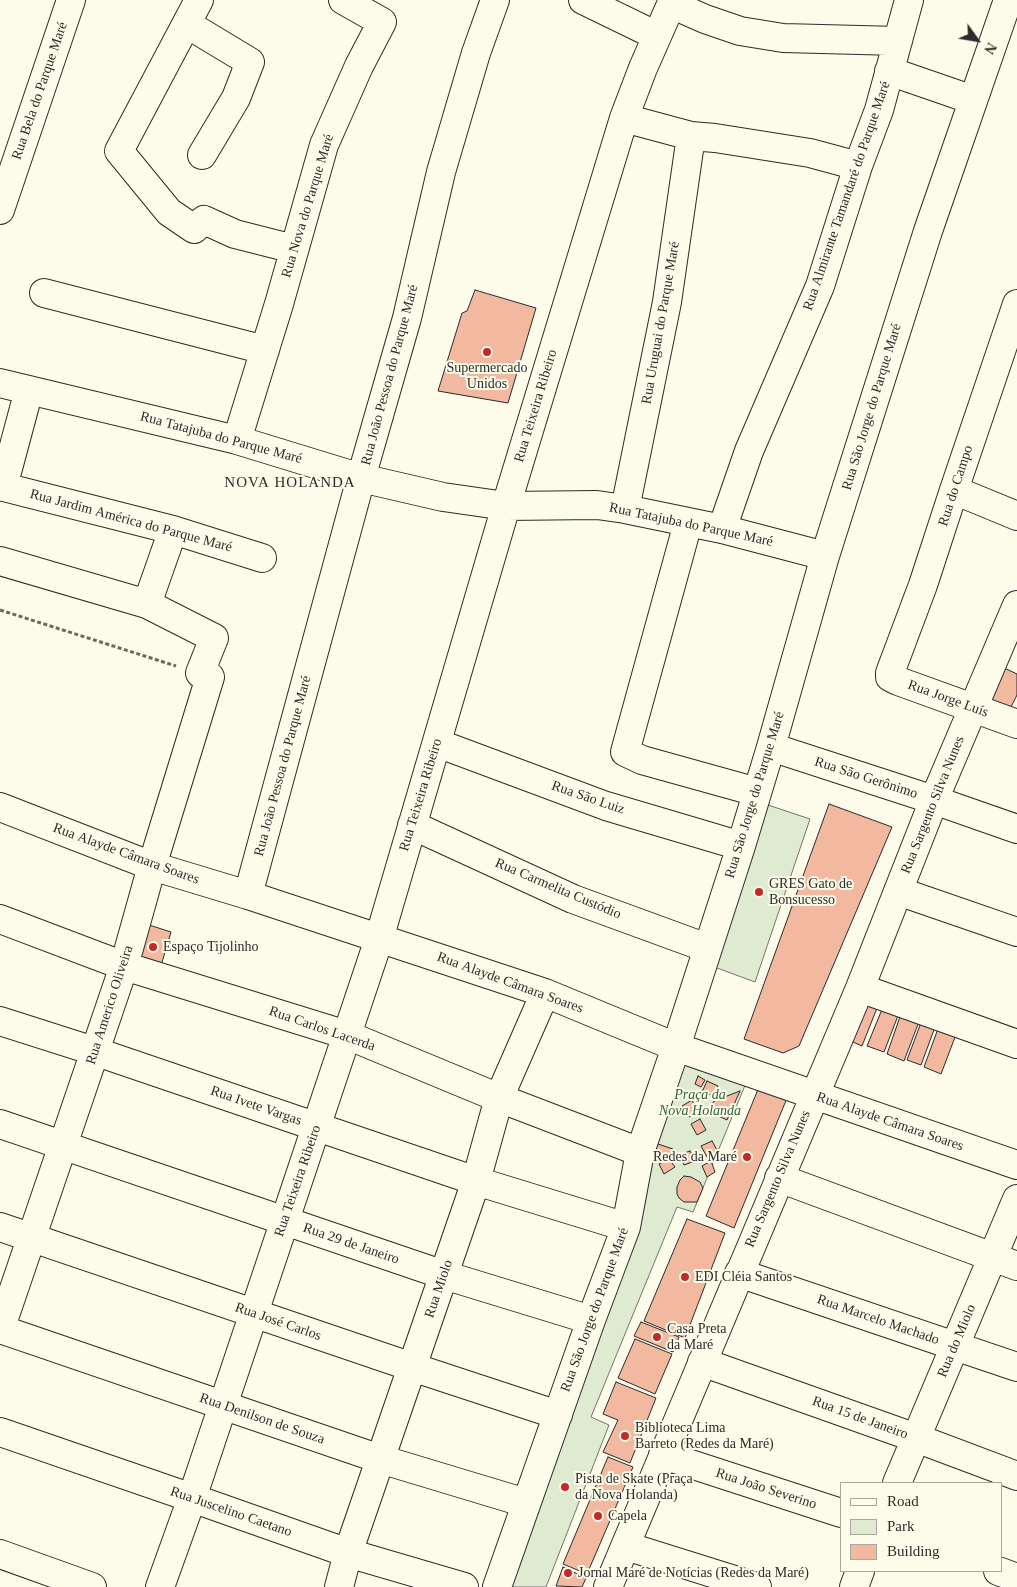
<!DOCTYPE html>
<html>
<head>
<meta charset="utf-8">
<style>
  body { margin:0 }
  #map { position:relative; width:1017px; height:1587px; overflow:hidden; background:#fdfbea; font-family:"Times New Roman",serif }
  canvas { display:block }
  .legend { position:absolute; left:840px; top:1482px; width:162px; height:90px; box-sizing:border-box; background:#fdfbea; border:1px solid #a9a89e; margin:0; padding:6px 9px; list-style:none; font-size:15px; color:#2b2b2b }
  .legend li { display:flex; align-items:center; gap:10px; height:25px }
  .legend b { width:25px; border:1px solid #a9a89e }
  .north { position:absolute; left:952px; top:15px; width:50px; height:50px; -webkit-text-stroke:4px #fdfbea; paint-order:stroke; rotate:122deg; font-size:14px; font-weight:700; line-height:20px; text-align:center; color:#2b2b2b }
  .north::after { content:''; display:block; margin:auto; width:18px; height:22px; background:#2b2b2b; clip-path:polygon(50% 0,100% 100%,50% 72%,0 100%) }
</style>
</head>
<body>
<div id="map">
<canvas width="1017" height="1587"></canvas>
<ul class="legend">
<li><b style="height:6px;background:#fdfbea"></b>Road</li>
<li><b style="height:14px;background:#deebd1"></b>Park</li>
<li><b style="height:14px;background:#f2b8a0"></b>Building</li>
</ul>
<div class="north">N</div>
</div>
<script>
const ctx = document.querySelector('canvas').getContext('2d');
ctx.lineJoin = 'round';
function fill(path, color) { ctx.fillStyle = color; ctx.fill(path, 'evenodd'); }
const shape = rows => new Path2D(rows.map(r => 'M' + r).join(''));
function strokePath(path, color, width, dash) { ctx.strokeStyle = color; ctx.lineWidth = width; ctx.lineCap = dash ? 'butt' : 'round'; ctx.setLineDash(dash || []); ctx.stroke(path); }
function drawText(font, color, halo, rows, align = 'center') {
  ctx.font = font + ' "Times New Roman",serif'; ctx.lineWidth = 4; ctx.setLineDash([]); ctx.textBaseline = 'middle'; ctx.strokeStyle = halo; ctx.fillStyle = color; for (const [text, x, y, turn = 0] of rows) {
    ctx.save(); ctx.translate(x, y); ctx.rotate((+turn || 0) * Math.PI / 180); ctx.textAlign = isNaN(turn) ? turn : align; if (halo) ctx.strokeText(text, 0, 0); ctx.fillText(text, 0, 0); ctx.restore();
  }
}
const green = shape([
  [762,803,810,819,755,982,709,965,762,803],
  [679,1057,746,1083,693,1212,677,1207,591,1417,609,1425,546,1587,502,1587,679,1057]
]);
const building = shape([
  [475,290,536,308,508,403,438,391,462,313,467,311,475,290],
  [1000,666,1017,674,1017,695,1008,713,984,703,1000,666],
  [829,804,892,827,799,1046,783,1053,744,1039,829,804],
  [146,924,171,932,160,969,134,961,146,924],
  [861,1002,877,1008,862,1046,846,1039,861,1002],
  [883,1007,899,1013,884,1052,867,1046,883,1007],
  [902,1011,920,1019,904,1061,887,1054,902,1011],
  [922,1020,935,1027,921,1065,907,1060,922,1020],
  [939,1026,957,1032,941,1074,924,1067,939,1026],
  [698,1076,705,1080,701,1087,695,1084,698,1076],
  [707,1081,718,1086,714,1096,702,1092,707,1081],
  [759,1087,787,1098,734,1228,706,1216,759,1087],
  [740,1091,727,1120,708,1111,714,1101,740,1091],
  [692,1100,698,1113,689,1117,682,1106,692,1100],
  [700,1119,706,1130,697,1135,691,1124,700,1119],
  [712,1141,718,1152,707,1157,701,1146,712,1141],
  [655,1143,673,1149,669,1159,651,1154,655,1143],
  [690,1151,695,1161,684,1165,679,1155,690,1151],
  [669,1159,675,1167,664,1174,659,1164,669,1159],
  [711,1161,715,1172,707,1177,702,1166,711,1161],
  [684,1176,691,1177,700,1182,703,1188,697,1202,684,1202,679,1198,677,1194,677,1187,680,1180,684,1176],
  [687,1219,725,1233,685,1338,644,1321,687,1219],
  [641,1322,679,1337,673,1352,634,1336,641,1322],
  [635,1339,672,1354,655,1394,618,1378,635,1339],
  [616,1382,656,1398,630,1463,603,1452,618,1420,603,1414,616,1382],
  [608,1457,633,1467,587,1574,563,1564,608,1457],
  [563,1567,586,1578,582,1587,556,1586,563,1567]
]);
const path = shape([
  [0,610,176,666]
]);
const minor = shape([
  [199,0,119,151,169,212,194,229,204,220,235,234,294,249],
  [583,0,657,36],
  [671,4,705,19,740,31,783,38,898,41],
  [187,24,250,62,236,98,202,155],
  [889,71,973,100],
  [624,118,691,136,715,138,810,153,858,166],
  [0,210,71,0],
  [44,293,265,350],
  [1017,304,954,490,923,585,890,673,890,677,898,681,1017,724],
  [0,383,237,440,361,478,443,497,506,506,597,505,625,509,722,529,825,556],
  [237,440,279,304,324,145,359,66,382,22,343,0],
  [0,486,173,530,262,558],
  [3,487,29,390],
  [954,490,1017,516],
  [625,509,667,302,691,136],
  [688,523,625,752,642,760,757,792],
  [722,529,749,451,820,286,858,166,879,110,909,0],
  [0,561,147,604,214,638,200,673],
  [147,604,173,530],
  [437,743,606,806,741,846],
  [771,747,934,800,1017,829],
  [0,807,152,866,248,895,545,993,676,1047,1017,1165],
  [412,825,573,899,707,948],
  [898,891,1017,932],
  [248,895,361,478,407,318,441,172,476,53,495,0],
  [0,919,124,966,347,1035,499,1098,640,1152],
  [860,988,1017,1044],
  [0,1021,94,1051,476,1181,626,1227],
  [0,1124,444,1275,591,1320],
  [779,1178,1017,1266],
  [0,1227,412,1367,558,1415],
  [739,1273,1017,1367],
  [0,1329,380,1459,526,1503],
  [0,1330,124,966,152,866,210,677],
  [702,1362,916,1438,1017,1476],
  [0,1432,192,1498,348,1553,464,1587],
  [663,1455,841,1513],
  [897,1483,1017,1199],
  [626,1546,757,1587],
  [0,1554,92,1587],
  [998,1571,1017,1578],
  [160,1587,192,1498,379,939,506,506,624,118,643,68,673,0],
  [339,1587,348,1553,476,1181,499,1098,545,993],
  [497,1587,591,1320,626,1227,640,1152,676,1047,741,846,771,747,825,556,928,231,1008,0],
  [608,1587,860,988,934,800,1017,605],
  [854,1587,860,1571]
]);
const markers = [
  [487,352,5,"#c62828"],
  [759,892,5,"#c62828"],
  [153,947,5,"#c62828"],
  [747,1157,5,"#c62828"],
  [685,1277,5,"#c62828"],
  [657,1337,5,"#c62828"],
  [625,1436,5,"#c62828"],
  [565,1487,5,"#c62828"],
  [598,1516,5,"#c62828"],
  [568,1573,5,"#c62828"]
];
const streetNames = [
  ["Rua Bela do Parque Maré",40,91,-71],
  ["Rua Almirante Tamandaré do Parque Maré",847,196,-71],
  ["Rua Nova do Parque Maré",308,206,-73],
  ["Rua Uruguai do Parque Maré",661,323,-80],
  ["Rua João Pessoa do Parque Maré",390,375,-75],
  ["Rua Teixeira Ribeiro",536,406,-73],
  ["Rua São Jorge do Parque Maré",872,407,-73],
  ["Rua Tatajuba do Parque Maré",221,438,15],
  ["Rua do Campo",956,486,-72],
  ["Rua Jardim América do Parque Maré",131,521,15],
  ["Rua Tatajuba do Parque Maré",691,525,12],
  ["Rua Jorge Luís",948,699,20],
  ["Rua João Pessoa do Parque Maré",283,766,-75],
  ["Rua São Gerônimo",866,778,18],
  ["Rua Teixeira Ribeiro",421,795,-73],
  ["Rua São Jorge do Parque Maré",755,795,-73],
  ["Rua São Luiz",588,798,19],
  ["Rua Sargento Silva Nunes",933,805,-68],
  ["Rua Alayde Câmara Soares",126,854,20],
  ["Rua Carmelita Custódio",558,889,23],
  ["Rua Alayde Câmara Soares",510,983,20],
  ["Rua Americo Oliveira",110,1005,-72],
  ["Rua Carlos Lacerda",322,1029,19],
  ["Rua Ivete Vargas",256,1106,19],
  ["Rua Alayde Câmara Soares",890,1122,19],
  ["Rua Sargento Silva Nunes",778,1179,-67],
  ["Rua Teixeira Ribeiro",298,1181,-71],
  ["Rua 29 de Janeiro",351,1244,19],
  ["Rua Miolo",439,1289,-71],
  ["Rua São Jorge do Parque Maré",595,1310,-70],
  ["Rua Marcelo Machado",878,1320,19],
  ["Rua José Carlos",278,1322,19],
  ["Rua do Miolo",957,1341,-67],
  ["Rua 15 de Janeiro",860,1418,20],
  ["Rua Denilson de Souza",262,1419,19],
  ["Rua João Severino",766,1489,18],
  ["Rua Juscelino Caetano",231,1512,19]
];
const poiNames = [
  ["Supermercado",487,368,"center"],
  ["Unidos",487,384,"center"],
  ["GRES Gato de",769,884],
  ["Bonsucesso",769,900],
  ["Espaço Tijolinho",163,947],
  ["Redes da Maré",737,1157,"right"],
  ["EDI Cléia Santos",695,1277],
  ["Casa Preta",667,1329],
  ["da Maré",667,1345],
  ["Biblioteca Lima",635,1428],
  ["Barreto (Redes da Maré)",635,1444],
  ["Pista de Skate (Praça",575,1479],
  ["da Nova Holanda)",575,1495],
  ["Capela",608,1516],
  ["Jornal Maré de Notícias (Redes da Maré)",578,1573]
];
const parkNames = [
  ["Praça da",700,1095],
  ["Nova Holanda",700,1111]
];
const neighbourhoodNames = [
  ["NOVA HOLANDA",290,483]
];
fill(green, '#deebd1');
strokePath(green, '#74746e', 1);
fill(building, '#f2b8a0');
strokePath(building, '#2b2b2b', 1);
strokePath(minor, '#2b2b2b', 30);
strokePath(path, '#6a6964', 3, [4, 2.5]);
strokePath(minor, '#fdfbea', 28);
for (const [x, y, r, color] of markers) { const dot = new Path2D(); dot.arc(x, y, r, 0, 2 * Math.PI); ctx.fillStyle = color; ctx.fill(dot); strokePath(dot, '#fdfbea', 2); }
drawText('14px', '#2b2b2b', '#fdfbea', streetNames);
drawText('14px', '#2b2b2b', '#fdfbea', poiNames, 'left');
drawText('italic 14px', '#34623c', '#fdfbea', parkNames);
ctx.letterSpacing = '1px';
drawText('15px', '#2b2b2b', '#fdfbea', neighbourhoodNames);
ctx.letterSpacing = '0px';
</script>
</body>
</html>
